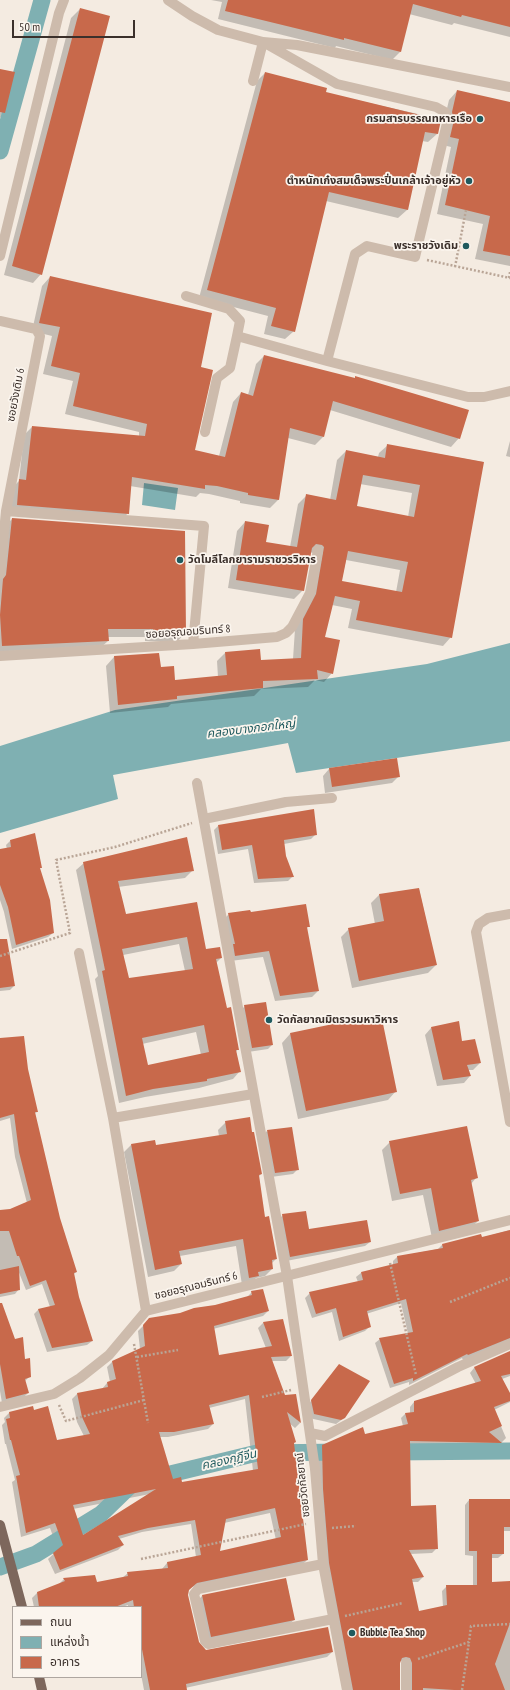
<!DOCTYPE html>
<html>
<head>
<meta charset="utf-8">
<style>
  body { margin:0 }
  #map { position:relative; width:510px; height:1690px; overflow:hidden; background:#f4ebe1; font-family:"PT Sans Narrow","Noto Sans Thai",sans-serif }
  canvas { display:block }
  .legend { position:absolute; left:12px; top:1606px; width:130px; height:72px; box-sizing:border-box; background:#fbf5ee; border:1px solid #aea6a0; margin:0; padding:5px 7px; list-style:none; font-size:12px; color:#3b302b }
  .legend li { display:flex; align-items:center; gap:8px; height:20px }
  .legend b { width:20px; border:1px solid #aea6a0 }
  .scale { position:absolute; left:12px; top:20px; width:123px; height:18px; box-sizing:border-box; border:2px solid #3b302b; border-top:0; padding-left:5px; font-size:12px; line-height:14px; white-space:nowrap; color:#3b302b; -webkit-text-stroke:3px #fbf5ee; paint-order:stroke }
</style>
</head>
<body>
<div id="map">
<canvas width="510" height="1690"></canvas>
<ul class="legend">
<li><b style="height:5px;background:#7d675c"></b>ถนน</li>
<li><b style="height:11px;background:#7fb0b2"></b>แหล่งน้ำ</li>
<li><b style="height:11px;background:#c8694b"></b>อาคาร</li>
</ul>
<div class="scale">50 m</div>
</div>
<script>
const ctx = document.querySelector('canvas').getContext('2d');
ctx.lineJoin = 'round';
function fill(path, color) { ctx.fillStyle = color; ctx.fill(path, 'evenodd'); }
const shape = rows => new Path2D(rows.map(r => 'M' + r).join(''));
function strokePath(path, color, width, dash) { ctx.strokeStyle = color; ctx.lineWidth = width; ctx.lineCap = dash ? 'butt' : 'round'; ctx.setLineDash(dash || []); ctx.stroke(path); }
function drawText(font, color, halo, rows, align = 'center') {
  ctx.font = font + ' "PT Sans Narrow","Noto Sans Thai",sans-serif'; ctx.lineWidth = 3.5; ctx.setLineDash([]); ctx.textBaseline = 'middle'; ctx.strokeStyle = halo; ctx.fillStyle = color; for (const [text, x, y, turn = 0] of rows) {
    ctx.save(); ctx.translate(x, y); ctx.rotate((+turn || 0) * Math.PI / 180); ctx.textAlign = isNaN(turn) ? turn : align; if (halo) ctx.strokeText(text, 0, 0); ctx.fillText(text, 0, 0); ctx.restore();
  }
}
const water = shape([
  [144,483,178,488,175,510,142,505],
  [510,643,510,741,296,773,288,743,113,775,118,799,0,833,0,746,115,710,427,664]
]);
const shadow = shape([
  [211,0,510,0,510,37,454,23,452,25,409,14,400,52,392,60,336,46,335,48,218,19,222,2],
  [80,9,41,274,33,283,4,275,71,18],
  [0,70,14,73,4,114,0,118],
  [265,73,325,93,440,119,437,134,428,142,422,141,407,210,398,218,326,201,294,331,285,339,264,334,268,316,199,298,257,81],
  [457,91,510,103,510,266,475,259,483,224,437,214,451,147,443,145,444,121,449,100],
  [50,277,199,368,193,451,219,456,233,402,241,393,248,395,256,364,264,356,354,379,356,377,459,438,451,447,330,410,323,437,315,445,288,438,278,500,270,508,240,503,240,501,209,494,200,493,196,497,130,486,128,513,120,522,10,513,11,489,19,481,24,435,32,427,139,437,139,432,65,414,73,381,43,374,52,336,32,331,42,286],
  [510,441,510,457,506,456],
  [388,445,483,462,451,637,443,646,348,628,352,609,332,605,324,637,332,673,324,682,315,680,308,687,261,689,254,696,171,704,168,707,110,713,106,666,114,657,158,654,160,668,175,681,218,677,217,661,225,653,260,661,293,659,295,629,308,604,313,553,310,552,303,590,294,599,228,588,237,531,245,522,265,543,290,547,298,504,307,495,330,500,337,460,346,451,378,457,379,453],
  [360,484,412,493,408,517,356,507],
  [346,560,400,570,396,592,341,582],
  [12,519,185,633,177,642,145,641,145,637,108,637,108,641,99,649,0,654,0,567,4,527],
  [329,769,399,776,392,783,325,793,323,776],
  [218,826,316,834,311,839,284,844,285,857,293,876,288,881,254,883,248,849,218,854,214,830],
  [10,841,41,867,39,869,53,933,48,937,12,949,4,912,0,900,0,850,7,849,6,845],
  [84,863,193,870,185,878,118,887,126,915,196,903,205,950,221,958,216,963,226,1009,238,1049,236,1052,240,1071,233,1079,199,1088,145,1097,119,1103,95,979,98,976,76,870],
  [179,944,185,971,128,979,123,955],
  [196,1032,201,1055,147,1066,142,1044],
  [419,889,436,965,428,973,352,988,341,937,349,929,375,924,371,903,379,895],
  [229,914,250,914,309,926,306,929,318,991,312,997,275,1001,263,957,230,961,223,920],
  [0,961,14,986,10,990,0,991],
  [245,1006,272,1045,268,1049,248,1052,240,1011],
  [380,1015,396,1091,388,1100,298,1119,282,1043,290,1034],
  [431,1028,461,1042,480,1063,473,1070,468,1070,470,1076,464,1083,437,1086,425,1035],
  [0,1039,27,1069,37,1112,34,1114,59,1219,76,1272,73,1275,78,1297,92,1341,87,1345,47,1352,34,1314,38,1310,50,1307,42,1284,26,1290,18,1270,19,1289,15,1294,0,1297,0,1211,10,1210,27,1203,15,1157,10,1118,0,1121],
  [226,1122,261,1174,258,1177,264,1218,276,1259,272,1263,272,1269,265,1276,256,1278,251,1283,242,1285,236,1246,180,1256,181,1264,174,1271,148,1277,124,1152,131,1145,154,1141,155,1146,219,1136,218,1130],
  [267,1131,298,1169,293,1174,271,1177,263,1135],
  [390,1142,476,1178,471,1184,478,1221,470,1229,432,1238,423,1195,392,1201,382,1150],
  [283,1215,308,1230,370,1242,365,1246,286,1261,278,1220],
  [510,1230,510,1345,463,1360,462,1358,409,1385,409,1382,390,1388,375,1343,380,1339,408,1334,401,1303,366,1314,370,1326,365,1331,339,1341,332,1312,312,1318,305,1298,310,1293,358,1282,356,1277,361,1273,393,1265,393,1261,397,1257,438,1249,442,1245,481,1238],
  [252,1292,268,1311,263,1316,213,1329,218,1357,266,1348,258,1328,263,1323,282,1320,291,1356,286,1361,272,1361,285,1397,295,1395,300,1423,295,1428,289,1423,293,1443,307,1560,302,1565,191,1587,188,1590,187,1595,198,1643,205,1651,332,1652,327,1657,185,1688,186,1690,144,1690,141,1674,141,1607,128,1607,128,1605,122,1607,34,1607,32,1598,37,1593,59,1584,64,1579,97,1583,122,1578,128,1573,162,1569,167,1563,196,1557,191,1524,142,1532,119,1539,123,1545,118,1550,55,1574,48,1559,58,1550,50,1528,21,1537,12,1482,15,1480,6,1444,5,1444,2,1425,5,1422,4,1418,9,1413,34,1412,56,1441,84,1436,77,1422,72,1399,77,1394,102,1389,107,1383,110,1382,107,1367,112,1362,140,1349,138,1331,144,1325,247,1297],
  [245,1399,253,1471,181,1483,172,1480,159,1437,168,1437,208,1429,213,1424,209,1408],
  [150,1494,83,1536,73,1509],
  [270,1513,276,1540,219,1552,224,1523],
  [0,1320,14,1341,30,1376,25,1381,28,1393,24,1397,2,1403,0,1391],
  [510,1352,510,1376,502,1379,510,1395,510,1402,494,1410,506,1438,501,1443,488,1452,482,1447,409,1445,410,1507,437,1548,432,1553,410,1554,423,1577,418,1582,412,1582,418,1612,443,1607,442,1591,447,1586,473,1586,473,1556,465,1555,465,1505,469,1500,510,1500,510,1531,503,1531,503,1554,498,1558,491,1558,491,1583,510,1582,510,1690,408,1690,407,1664,401,1661,399,1661,399,1690,348,1690,325,1568,319,1495,318,1451,323,1446,403,1426,401,1418,405,1414,410,1413,410,1407,414,1402,476,1384,470,1373,474,1368],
  [335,1370,344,1418,336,1424,309,1418,308,1405],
  [286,1579,294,1620,287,1626,204,1643,195,1603,202,1596]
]);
const canal = shape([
  [0,151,42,0],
  [388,1452,510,1451],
  [0,1567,36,1554,101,1514,133,1483,257,1453,346,1452]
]);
const building = shape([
  [228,0,510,0,510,27,462,15,461,17,413,4,401,52,344,38,344,40,225,11],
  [80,8,110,16,42,275,12,266],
  [0,69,15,72,5,113,0,112],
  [265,72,327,88,326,92,441,120,438,134,425,132,408,210,329,192,295,332,271,326,276,308,207,290],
  [457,90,510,102,510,256,483,251,490,216,445,205,459,139,450,137,454,120,452,112],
  [50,276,212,313,201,367,213,370,195,450,225,457,241,392,253,396,264,355,355,378,355,376,469,410,460,439,333,401,324,437,290,428,279,500,248,495,248,493,217,486,205,485,205,489,132,477,129,514,17,505,19,479,26,480,32,426,145,436,147,424,73,406,80,373,51,366,60,327,39,323],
  [387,444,484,462,452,638,356,620,360,601,335,596,325,637,340,640,333,674,317,670,318,679,263,681,263,688,177,696,177,699,118,705,114,656,159,653,161,667,174,666,175,680,227,675,225,652,260,649,261,660,301,658,303,619,316,594,324,547,322,545,316,544,312,548,304,591,236,580,245,521,269,525,266,542,297,547,306,494,336,500,346,450,385,458],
  [363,475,420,485,414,517,357,506],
  [348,551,408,562,402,592,342,581],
  [12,518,185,531,186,634,153,633,153,629,108,629,109,641,2,646,0,615,3,579,6,575],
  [397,758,400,777,332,787,329,768],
  [314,809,317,835,284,840,286,856,294,877,258,879,252,845,222,850,218,825],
  [35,833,42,868,40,868,50,900,54,933,16,945,8,907,0,885,0,849,11,847,10,840],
  [187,837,194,871,118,881,126,914,197,902,206,949,220,947,222,958,216,959,227,1008,231,1007,239,1050,236,1050,241,1072,207,1079,207,1081,153,1089,126,1096,102,971,105,970,83,862],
  [187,937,193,969,129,978,122,949],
  [204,1025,209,1052,148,1065,142,1038],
  [419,888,437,965,359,981,348,928,384,921,379,894],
  [306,904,310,927,307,927,319,991,280,996,269,951,235,956,233,944,235,944,228,913,250,910,251,912],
  [0,939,7,939,15,986,0,988],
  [266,1002,273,1045,252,1048,244,1005],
  [381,1014,397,1092,306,1111,290,1033],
  [459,1021,462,1041,475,1039,481,1063,467,1065,471,1076,443,1080,431,1027],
  [24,1036,28,1069,38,1112,35,1112,60,1218,77,1272,74,1273,79,1297,93,1341,52,1348,38,1309,55,1305,46,1280,30,1286,19,1256,17,1256,9,1231,0,1231,0,1210,10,1209,31,1200,19,1152,14,1114,0,1118,0,1038],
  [250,1117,252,1132,254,1132,262,1174,259,1175,265,1217,269,1216,277,1259,272,1260,273,1269,258,1272,259,1276,249,1278,243,1239,179,1251,182,1264,155,1270,131,1144,155,1140,156,1145,227,1134,225,1121],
  [467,1126,478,1178,471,1180,479,1221,439,1231,431,1188,400,1194,389,1141],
  [292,1127,299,1170,275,1173,267,1130],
  [306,1211,309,1229,367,1220,371,1242,290,1257,282,1214],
  [510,1230,510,1338,468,1355,467,1354,413,1381,413,1378,394,1384,379,1338,413,1332,406,1299,367,1311,371,1327,343,1337,336,1308,316,1314,309,1292,363,1280,361,1272,398,1263,397,1256,443,1248,442,1244,481,1234,482,1237],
  [19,1266,20,1290,0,1294,0,1270],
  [263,1289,269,1311,214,1326,219,1355,272,1346,263,1322,283,1319,292,1356,271,1357,285,1395,296,1394,301,1423,287,1412,296,1442,294,1443,308,1560,197,1583,189,1590,188,1595,199,1642,206,1650,328,1627,333,1652,186,1684,187,1690,150,1690,141,1644,141,1607,134,1607,133,1600,115,1607,39,1607,37,1592,65,1581,63,1578,95,1575,97,1582,128,1576,127,1572,168,1568,167,1562,201,1555,195,1520,148,1528,118,1536,124,1545,60,1570,53,1553,63,1545,55,1523,26,1533,16,1476,20,1475,11,1440,10,1440,6,1419,10,1418,9,1412,33,1406,34,1410,48,1406,57,1440,90,1434,82,1417,77,1393,108,1387,107,1382,116,1379,112,1361,145,1346,143,1325,149,1318,180,1313,194,1308,215,1305,252,1295,251,1291],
  [249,1395,258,1469,182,1482,181,1477,173,1479,159,1432,174,1432,214,1424,209,1405],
  [156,1489,83,1535,73,1505],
  [275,1508,281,1537,220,1551,226,1519],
  [0,1303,2,1303,15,1339,23,1337,25,1359,30,1358,31,1377,25,1379,29,1393,6,1399,0,1364],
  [510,1351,510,1374,501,1376,510,1393,510,1401,494,1407,502,1426,489,1432,502,1443,410,1441,411,1506,436,1505,438,1549,409,1550,424,1577,412,1579,419,1611,447,1605,446,1585,477,1585,477,1551,469,1551,469,1499,510,1499,510,1527,504,1527,504,1554,492,1554,492,1582,510,1581,510,1623,495,1664,505,1690,454,1690,423,1688,423,1690,412,1690,412,1663,410,1658,406,1657,402,1658,400,1663,400,1690,353,1690,329,1563,323,1489,322,1445,363,1427,365,1434,408,1424,405,1413,414,1412,414,1401,481,1381,474,1367],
  [339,1364,370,1381,345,1418,341,1420,314,1414,311,1400],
  [286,1578,295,1620,211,1637,202,1595]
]);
const path = shape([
  [427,260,510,278],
  [455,267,466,210],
  [509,278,510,272],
  [0,956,70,933,56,860,115,847,192,823],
  [390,1263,416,1375],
  [450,1302,510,1278],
  [134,1344,148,1423],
  [137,1357,178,1350],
  [262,1397,291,1390],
  [59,1405,66,1421,144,1400],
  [332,1528,356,1526],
  [141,1559,306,1524],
  [345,1616,403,1603],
  [418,1659,469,1642,471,1626,510,1624],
  [462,1690,469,1642]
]);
const minor = shape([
  [168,0,192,16,218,30,263,42,297,45,510,87],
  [253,81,263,42,337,84,436,107,445,112,448,119,415,257,367,246,355,254,327,361],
  [0,256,59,13,64,0],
  [186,296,229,309,240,321,237,336,327,361,468,397,484,397,510,391],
  [0,321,36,329,40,336,6,511,0,574],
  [205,432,217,378,230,368,237,336],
  [6,511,204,526,193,644],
  [0,656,193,644,277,637,286,633,292,627,310,593,318,550],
  [197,783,287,1276,315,1469,323,1564,347,1690],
  [204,819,286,802,332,798],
  [510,914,488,918,479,924,476,932,510,1122],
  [79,953,113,1118,146,1311],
  [113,1118,253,1094],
  [0,1407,54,1394,80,1378,109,1355,146,1311,510,1220],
  [310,1433,325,1436,458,1367,510,1344],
  [323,1564,198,1589,194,1594,205,1641,208,1644,333,1619],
  [406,1663,406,1690]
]);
const major = shape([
  [0,1525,22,1607],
  [39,1677,42,1690]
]);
const markers = [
  [480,119,4,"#1f5a5e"],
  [469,181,4,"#1f5a5e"],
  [466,246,4,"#1f5a5e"],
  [180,560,4,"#1f5a5e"],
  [269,1020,4,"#1f5a5e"],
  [352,1633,4,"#1f5a5e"]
];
const poiNames = [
  ["กรมสารบรรณทหารเรือ",472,119],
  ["ตำหนักเก๋งสมเด็จพระปิ่นเกล้าเจ้าอยู่หัว",461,181],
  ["พระราชวังเดิม",458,246],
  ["วัดโมลีโลกยารามราชวรวิหาร",188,560,"left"],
  ["วัดกัลยาณมิตรวรมหาวิหาร",277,1020,"left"],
  ["Bubble Tea Shop",360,1633,"left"]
];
const streetNames = [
  ["ซอยวังเดิม 6",16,395,-79],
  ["ซอยอรุณอมรินทร์ 8",188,632,-4],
  ["ซอยอรุณอมรินทร์ 6",196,1286,-14],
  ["ซอยวัดกัลยาณ์",303,1485,-96]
];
const waterNames = [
  ["คลองบางกอกใหญ่",251,729,-7],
  ["คลองกุฎีจีน",229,1460,-13]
];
fill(water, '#7fb0b2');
fill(shadow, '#0003');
strokePath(canal, '#7fb0b2', 17);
fill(building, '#c8694b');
strokePath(path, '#b9a596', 2.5, [2, 2]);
strokePath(minor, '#cdbbac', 10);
strokePath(major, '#7d675c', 10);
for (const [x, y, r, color] of markers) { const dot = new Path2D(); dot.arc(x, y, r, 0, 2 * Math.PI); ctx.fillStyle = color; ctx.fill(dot); strokePath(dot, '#fbf5ee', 1.5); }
drawText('bold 11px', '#3b302b', '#fbf5ee', poiNames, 'right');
drawText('11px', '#3b302b', '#fbf5ee', streetNames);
drawText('italic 12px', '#1f5a5e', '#fbf5ee', waterNames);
</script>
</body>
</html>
